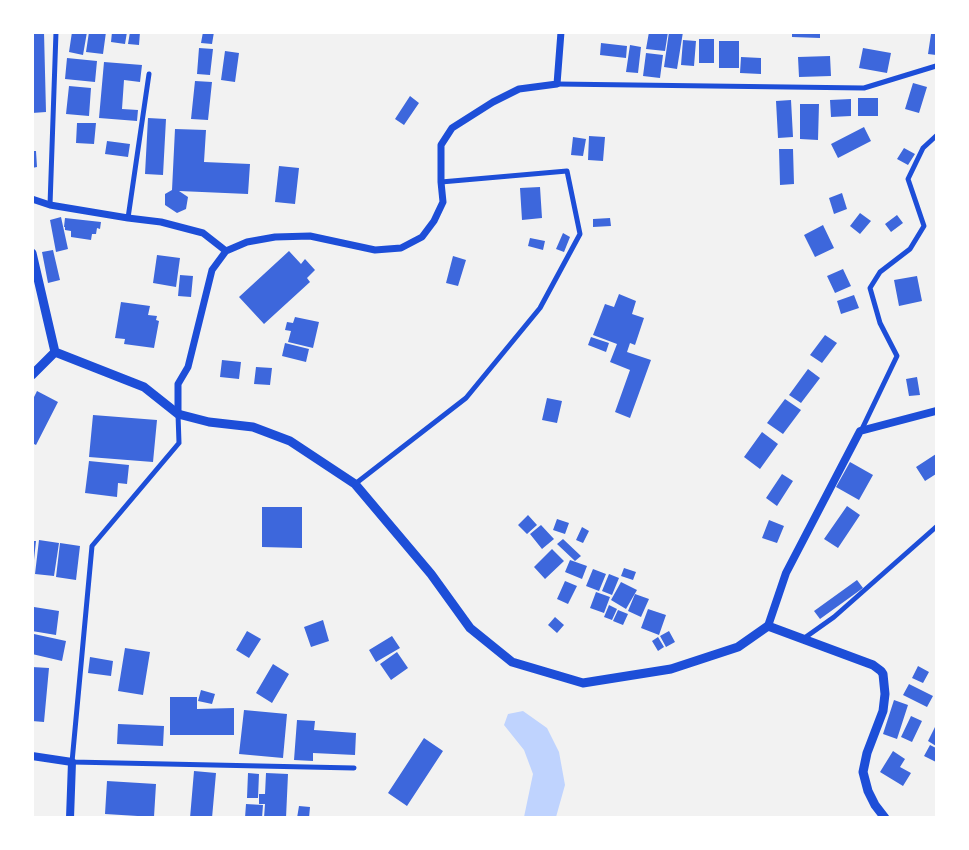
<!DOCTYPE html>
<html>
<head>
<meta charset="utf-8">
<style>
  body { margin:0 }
  #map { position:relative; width:969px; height:850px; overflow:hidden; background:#f2f2f2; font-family:Barlow,sans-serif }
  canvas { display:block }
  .frame { position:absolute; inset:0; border:34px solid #fff; pointer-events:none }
</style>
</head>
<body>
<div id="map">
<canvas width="969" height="850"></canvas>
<div class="frame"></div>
</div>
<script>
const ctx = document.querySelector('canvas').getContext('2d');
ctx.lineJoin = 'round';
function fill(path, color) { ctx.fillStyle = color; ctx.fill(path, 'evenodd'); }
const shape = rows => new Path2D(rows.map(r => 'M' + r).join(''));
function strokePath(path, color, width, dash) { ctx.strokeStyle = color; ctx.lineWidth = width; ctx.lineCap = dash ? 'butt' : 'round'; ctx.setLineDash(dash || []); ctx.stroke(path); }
const water = shape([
  [523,711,547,728,559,752,565,785,556,817,524,817,533,774,524,750,504,725,508,714]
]);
const building = shape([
  [32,32,44,32,46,112,32,113],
  [72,32,87,32,83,55,69,52],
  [89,32,106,32,103,54,86,52],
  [112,32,127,32,125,44,111,42],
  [130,32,140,32,139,45,128,44],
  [203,32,214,32,212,44,201,43],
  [649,32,668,32,665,51,646,49],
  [669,32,683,32,677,69,664,67],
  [792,32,820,32,820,38,792,37],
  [931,34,936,34,936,55,928,54],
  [699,39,714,39,714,63,699,63],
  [683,40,696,41,694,66,681,65],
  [719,41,739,41,739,68,719,68],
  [601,43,627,46,626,58,600,55],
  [630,45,641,47,638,73,626,72],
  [199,48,213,49,210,75,197,74],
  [863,48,891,53,887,73,859,68],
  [225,51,239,53,235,82,221,80],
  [646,53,663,55,660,78,643,76],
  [830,56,831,76,799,77,798,57],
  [741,57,761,58,761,74,740,73],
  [67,58,97,61,95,82,65,79],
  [104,62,142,65,140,82,124,80,122,109,138,110,137,121,99,118],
  [195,81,212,82,208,120,191,119],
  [913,83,927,87,919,113,905,109],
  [69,86,91,88,89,116,66,114],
  [410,96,419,103,404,125,395,119],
  [858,98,878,98,878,116,858,116],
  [851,99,851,116,831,117,830,100],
  [791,100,793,137,778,138,776,101],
  [800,104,819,104,818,140,800,139],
  [148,118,166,119,163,175,145,174],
  [77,123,96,123,94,144,76,143],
  [864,127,871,141,838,158,831,144],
  [175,129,206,130,204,162,250,164,248,194,179,191,188,197,186,209,177,213,165,205,165,194,172,190],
  [589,136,605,137,603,161,588,160],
  [573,137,586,139,583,156,571,155],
  [107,141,130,144,128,157,105,154],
  [904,148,915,154,908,165,897,159],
  [779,149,793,149,794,184,780,185],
  [32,151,36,151,37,167,32,168],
  [279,166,299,168,295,204,275,202],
  [540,187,542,218,522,220,520,188],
  [842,193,847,209,834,214,829,198],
  [860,213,871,221,860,234,850,226],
  [897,215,903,223,891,232,885,224],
  [61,217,68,249,56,252,50,220],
  [65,218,101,222,100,229,97,228,96,234,92,234,91,240,71,237,71,231,65,230,65,227,64,227],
  [610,218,611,226,593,227,593,219],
  [823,225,834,248,815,257,804,235],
  [563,233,570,237,564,252,556,249],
  [530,238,545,241,543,250,528,246],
  [53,250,60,280,48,283,42,252],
  [289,251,301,264,305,259,315,270,307,278,310,282,264,324,239,297],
  [157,255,180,258,176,287,153,283],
  [453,256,466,260,458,286,446,283],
  [843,269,851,286,835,293,827,276],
  [180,275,193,276,191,297,178,296],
  [917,276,922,301,899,306,894,280],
  [619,294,636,301,632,314,644,318,635,345,630,343,627,352,651,360,630,418,615,412,630,370,610,362,617,344,593,335,605,304,614,307],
  [854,295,859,308,841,314,837,301],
  [121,302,150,306,148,315,157,316,156,320,159,321,154,348,124,344,125,339,115,338],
  [295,317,319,322,313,348,288,342,291,331,285,330,287,322,293,323],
  [825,335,837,343,822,363,810,355],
  [591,337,609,343,606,352,588,345],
  [285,343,309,349,306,362,282,356],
  [222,360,241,362,239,379,220,377],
  [256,367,272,368,270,385,254,384],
  [808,369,820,378,801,403,789,395],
  [917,377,920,395,909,396,906,379],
  [37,391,58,402,36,445,32,443,32,401],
  [547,398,562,401,557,423,542,420],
  [785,399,801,410,783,434,767,423],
  [93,415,157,420,153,462,89,457],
  [762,432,778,444,760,469,744,457],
  [936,454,936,474,925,481,916,467],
  [89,461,129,465,127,484,118,483,117,497,85,493],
  [850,462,873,475,859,500,836,487],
  [782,474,793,481,777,506,766,498],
  [847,506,860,515,838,548,824,539],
  [262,507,302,507,302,548,262,547],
  [528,515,537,525,527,534,518,525],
  [557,519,569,523,565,534,553,530],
  [769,520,784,526,777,543,762,538],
  [541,525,554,539,542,549,530,534],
  [582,527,589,531,583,543,576,540],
  [563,539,581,556,575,561,557,544],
  [39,540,59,543,54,576,35,574],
  [32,541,36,541,34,560,32,560],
  [60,543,80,546,76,580,56,577],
  [552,549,564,561,545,579,534,567],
  [570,560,587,566,582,579,565,572],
  [624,568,636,572,633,580,621,576],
  [593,569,606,574,599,591,586,586],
  [609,574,619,578,612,595,602,591],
  [857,580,863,588,820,619,814,611],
  [565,581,577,586,568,604,557,599],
  [621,582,637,590,626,609,611,600],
  [596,592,610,597,604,613,590,608],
  [635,594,649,599,641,617,628,611],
  [609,605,617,609,612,620,604,617],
  [34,607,59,611,56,635,32,631],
  [648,609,666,615,659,635,641,628],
  [618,610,628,614,623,625,613,621],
  [555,617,564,625,557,633,548,625],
  [323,620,329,641,311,647,304,627],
  [247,631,261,639,249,658,236,650],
  [669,631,675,642,666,647,660,636],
  [34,634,66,641,62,661,32,654,32,643],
  [392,636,400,648,376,662,369,650],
  [658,637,664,647,658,651,652,641],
  [125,648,150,652,143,695,118,691],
  [397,652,408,668,391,680,380,664],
  [90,657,113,661,111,676,88,673],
  [273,664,289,674,272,703,256,693],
  [918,666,929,672,923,683,912,678],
  [32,667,49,668,44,722,32,721],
  [909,684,933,696,927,707,903,695],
  [201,690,215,694,212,704,198,701],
  [170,697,197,697,197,709,234,708,234,735,170,735],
  [894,700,908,705,897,739,883,734],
  [244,710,287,714,283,758,239,754],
  [911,716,922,721,912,742,901,737],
  [297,720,315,721,314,730,356,733,355,755,313,753,313,761,294,760],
  [118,724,164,726,163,746,117,744],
  [936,725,936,746,928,741],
  [424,738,443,751,407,806,388,793],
  [930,745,936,748,936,762,924,756],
  [893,751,905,759,900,767,911,773,903,786,880,772],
  [194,771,216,773,212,818,190,818],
  [248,773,259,774,258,798,247,798],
  [266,773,288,774,286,818,264,818,265,804,259,804,259,794,265,794],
  [107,781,156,784,154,817,105,814],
  [246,804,263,805,262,818,245,818],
  [299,806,310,807,309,818,297,818]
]);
const minor = shape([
  [557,84,864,88,936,66],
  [50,205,56,32],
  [128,218,149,74],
  [178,414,179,443,92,546,72,762,354,768],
  [861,431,897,356,880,323,870,288,880,272,910,249,924,226,908,179,923,148,936,136],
  [355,484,466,398,540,308,580,234,567,171,441,182],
  [803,639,834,617,936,527]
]);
const tertiary = shape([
  [32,199,50,205,128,218,161,222,203,233,226,251,247,242,275,237,310,236,375,250,401,248,422,237,434,221,443,202,441,182,441,145,452,128,493,102,519,89,557,84,561,32],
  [178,414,178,384,188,367,212,270,226,251]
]);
const secondary = shape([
  [768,626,786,573,860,431,936,411],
  [32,756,72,762,70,818]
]);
const primary = shape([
  [32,253,55,352,32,375],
  [55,352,144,387,178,414,209,422,253,427,290,441,355,484,431,574,470,628,512,662,583,683,671,669,738,647,768,626,873,665,881,671,883,674,885,694,883,711,867,753,863,772,868,791,875,805,885,818]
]);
fill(water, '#bfd3fe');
fill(building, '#3d67dc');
strokePath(minor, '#1d4ed8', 5);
strokePath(tertiary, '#1d4ed8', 7);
strokePath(secondary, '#1d4ed8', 8);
strokePath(primary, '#1d4ed8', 9);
</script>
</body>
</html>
